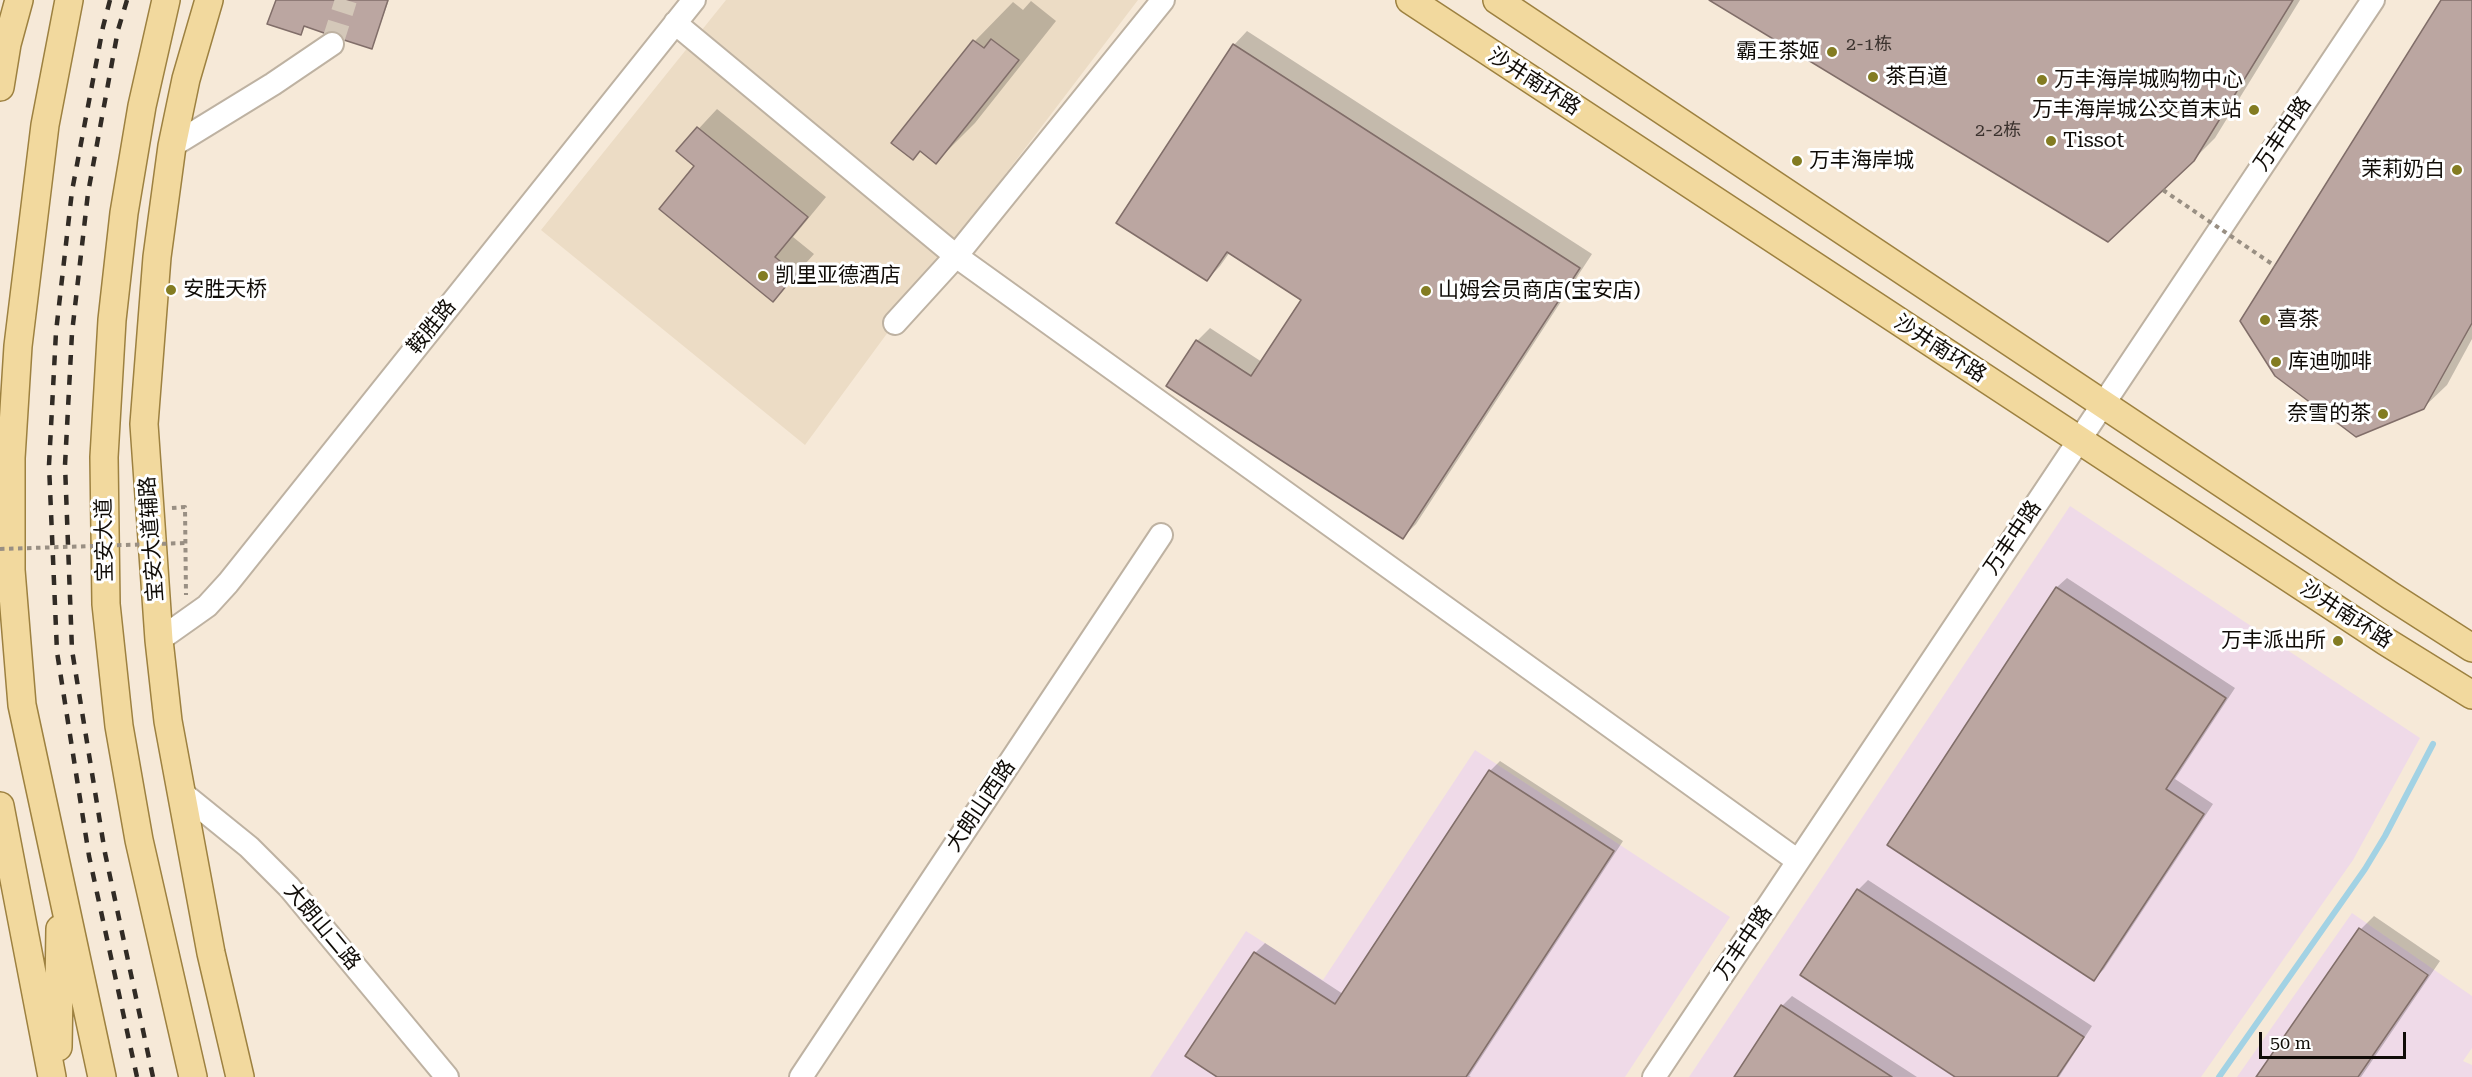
<!DOCTYPE html>
<html>
<head>
<meta charset="utf-8">
<style>
  body { margin:0 }
  #map { position:relative; width:2472px; height:1077px; overflow:hidden; background:#f6e9d8; font-family:"Roboto Serif",serif }
  canvas { display:block }
  .scale { position:absolute; left:2259px; top:1032px; width:147px; height:27px; box-sizing:border-box; border:3px solid #100c07; border-top:0; padding-left:8px; font-size:18px; line-height:21px; white-space:nowrap; color:#100c07; -webkit-text-stroke:4px #fff; paint-order:stroke }
</style>
</head>
<body>
<div id="map">
<canvas width="2472" height="1077"></canvas>
<div class="scale">50 m</div>
</div>
<script>
const ctx = document.querySelector('canvas').getContext('2d');
ctx.lineJoin = 'round';
function fill(path, color) { ctx.fillStyle = color; ctx.fill(path, 'evenodd'); }
const shape = rows => new Path2D(rows.map(r => 'M' + r).join(''));
function strokePath(path, color, width, dash) { ctx.strokeStyle = color; ctx.lineWidth = width; ctx.lineCap = dash ? 'butt' : 'round'; ctx.setLineDash(dash || []); ctx.stroke(path); }
function drawText(font, color, halo, rows, align = 'center') {
  ctx.font = font + ' "Roboto Serif","Noto Sans SC",serif'; ctx.lineWidth = 6; ctx.setLineDash([]); ctx.textBaseline = 'middle'; ctx.strokeStyle = halo; ctx.fillStyle = color; for (const [text, x, y, turn = 0] of rows) {
    ctx.save(); ctx.translate(x, y); ctx.rotate((+turn || 0) * Math.PI / 180); ctx.textAlign = isNaN(turn) ? turn : align; if (halo) ctx.strokeText(text, 0, 0); ctx.fillText(text, 0, 0); ctx.restore();
  }
}
const built = shape([
  [726,0,1138,0,969,222,805,445,541,230]
]);
const industrial = shape([
  [2070,506,2420,738,2353,860,2201,1077,1689,1077],
  [1475,750,1730,917,1625,1077,1150,1077,1246,931,1323,980],
  [2352,913,2472,996,2472,1048,2463,1061,2472,1065,2472,1077,2237,1077]
]);
const shadow = shape([
  [277,0,389,0,372,47,338,30,305,25,301,34],
  [1712,0,2300,0,2215,138,2193,160],
  [2443,0,2472,0,2472,339,2447,385,2423,408],
  [1031,1,1056,21,975,123,936,162,921,150,913,158,893,143,975,41,1013,2,1023,10],
  [1247,31,1592,254,1416,524,1403,537,1197,341,1210,328,1262,362,1303,299,1230,252,1220,266,1207,280,1118,222,1234,45],
  [717,109,826,197,793,237,814,254,773,300,696,166,678,151],
  [2067,578,2235,688,2175,779,2213,804,2104,969,2094,979,1889,844,2057,587],
  [1500,761,1623,841,1469,1076,1471,1077,1219,1077,1255,953,1265,943,1343,994,1490,771],
  [1868,880,2092,1026,2059,1077,1958,1077,1858,890],
  [2374,916,2440,961,2361,1077,2258,1077,2361,929],
  [1792,996,1917,1077,1736,1077,1782,1006]
]);
const stream = shape([
  [2219,1077,2365,869,2385,836,2433,744]
]);
const building = shape([
  [276,0,388,0,372,49,344,40,337,32,324,33,304,26,301,35,267,24,276,0],
  [1709,0,2293,0,2194,161,2108,242,1709,0],
  [2441,0,2472,0,2472,323,2424,409,2356,437,2275,376,2240,321,2441,0],
  [991,39,1019,60,936,164,920,151,913,160,891,143,973,40,984,48,991,39],
  [1233,44,1580,268,1403,539,1166,386,1196,340,1251,376,1301,300,1227,252,1207,281,1116,223,1233,44],
  [697,127,808,217,775,257,796,274,773,302,659,209,694,166,676,151,697,127],
  [2056,587,2226,698,2166,789,2204,814,2094,981,1887,845,2056,587],
  [1489,770,1614,851,1466,1077,1217,1077,1185,1056,1254,952,1335,1004,1489,770],
  [1857,889,2084,1037,2057,1077,1955,1077,1800,975,1857,889],
  [2359,928,2428,975,2358,1077,2256,1077,2359,928],
  [1781,1005,1892,1077,1734,1077,1781,1005]
]);
const minorTunnel = shape([
  [332,44,346,0]
]);
const path = shape([
  [172,508,185,507,186,595]
]);
const minor = shape([
  [675,23,956,256,1798,861],
  [172,146,273,84,332,44],
  [895,323,956,256,1163,0],
  [159,640,207,606,228,583,694,0],
  [181,792,249,847,289,887,447,1077],
  [801,1077,1161,535],
  [1654,1077,2373,0]
]);
const major = shape([
  [69,0,45,125,18,346,11,458,11,570,22,705,102,1077],
  [166,0,142,106,124,213,112,320,104,457,106,604,119,726,139,840,193,1077],
  [209,0,186,79,172,146,157,257,144,424,159,640,168,721,211,953,240,1077],
  [1410,0,2385,641,2472,695],
  [1497,0,2391,596,2472,648],
  [0,87,7,44,19,0],
  [0,806,52,1077],
  [58,1047,60,929]
]);
const rail = shape([
  [110,0,103,27,72,191,56,332,49,465,57,652,89,856,137,1077],
  [127,0,118,30,88,193,72,333,65,465,72,650,105,853,153,1077]
]);
const pathBridge = shape([
  [2163,190,2275,266],
  [0,549,186,543]
]);
const markers = [
  [1832,52,6,"#837c22"],
  [1873,77,6,"#837c22"],
  [2042,80,6,"#837c22"],
  [2254,110,6,"#837c22"],
  [2051,141,6,"#837c22"],
  [1797,161,6,"#837c22"],
  [2457,170,6,"#837c22"],
  [763,276,6,"#837c22"],
  [171,290,6,"#837c22"],
  [1426,291,6,"#837c22"],
  [2265,320,6,"#837c22"],
  [2276,362,6,"#837c22"],
  [2383,414,6,"#837c22"],
  [2338,641,6,"#837c22"]
];
const numberNames = [
  ["2-1栋",1869,45],
  ["2-2栋",1998,131]
];
const poiNames = [
  ["霸王茶姬",1820,52,"right"],
  ["茶百道",1885,77],
  ["万丰海岸城购物中心",2054,80],
  ["万丰海岸城公交首末站",2242,110,"right"],
  ["Tissot",2063,141],
  ["万丰海岸城",1809,161],
  ["茉莉奶白",2445,170,"right"],
  ["凯里亚德酒店",775,276],
  ["安胜天桥",183,290],
  ["山姆会员商店(宝安店)",1438,291],
  ["喜茶",2277,320],
  ["库迪咖啡",2288,362],
  ["奈雪的茶",2371,414,"right"],
  ["万丰派出所",2326,641,"right"]
];
const streetNames = [
  ["沙井南环路",1534,82,33],
  ["万丰中路",2283,134,-56],
  ["鞍胜路",432,327,-51],
  ["沙井南环路",1940,349,33],
  ["万丰中路",2013,538,-56],
  ["宝安大道辅路",152,539,-94],
  ["宝安大道",105,540,-91],
  ["沙井南环路",2346,615,33],
  ["大朗山西路",981,806,-56],
  ["大朗山二路",322,927,50],
  ["万丰中路",1744,943,-56]
];
fill(built, '#ecdcc5');
fill(industrial, '#efdae8');
fill(shadow, '#0003');
strokePath(stream, '#a2d2e4', 6);
fill(building, '#bba6a1');
strokePath(building, '#816e69', 1.5);
strokePath(minorTunnel, '#d4c8b9', 22, [22, 11]);
strokePath(minor, '#beb2a2', 26);
strokePath(major, '#9d8140', 30);
strokePath(path, '#998f83', 4, [4.5, 4.5]);
strokePath(minor, '#fff', 22);
strokePath(major, '#f2d99e', 27);
strokePath(rail, '#312b25', 4.5, [10, 10]);
strokePath(pathBridge, '#998f83', 4, [4.5, 4.5]);
for (const [x, y, r, color] of markers) { const dot = new Path2D(); dot.arc(x, y, r, 0, 2 * Math.PI); ctx.fillStyle = color; ctx.fill(dot); strokePath(dot, '#fff', 2); }
drawText('18px', '#3b322e', null, numberNames);
drawText('21px', '#100c07', '#fff', poiNames, 'left');
drawText('21px', '#100c07', '#fff', streetNames);
</script>
</body>
</html>
